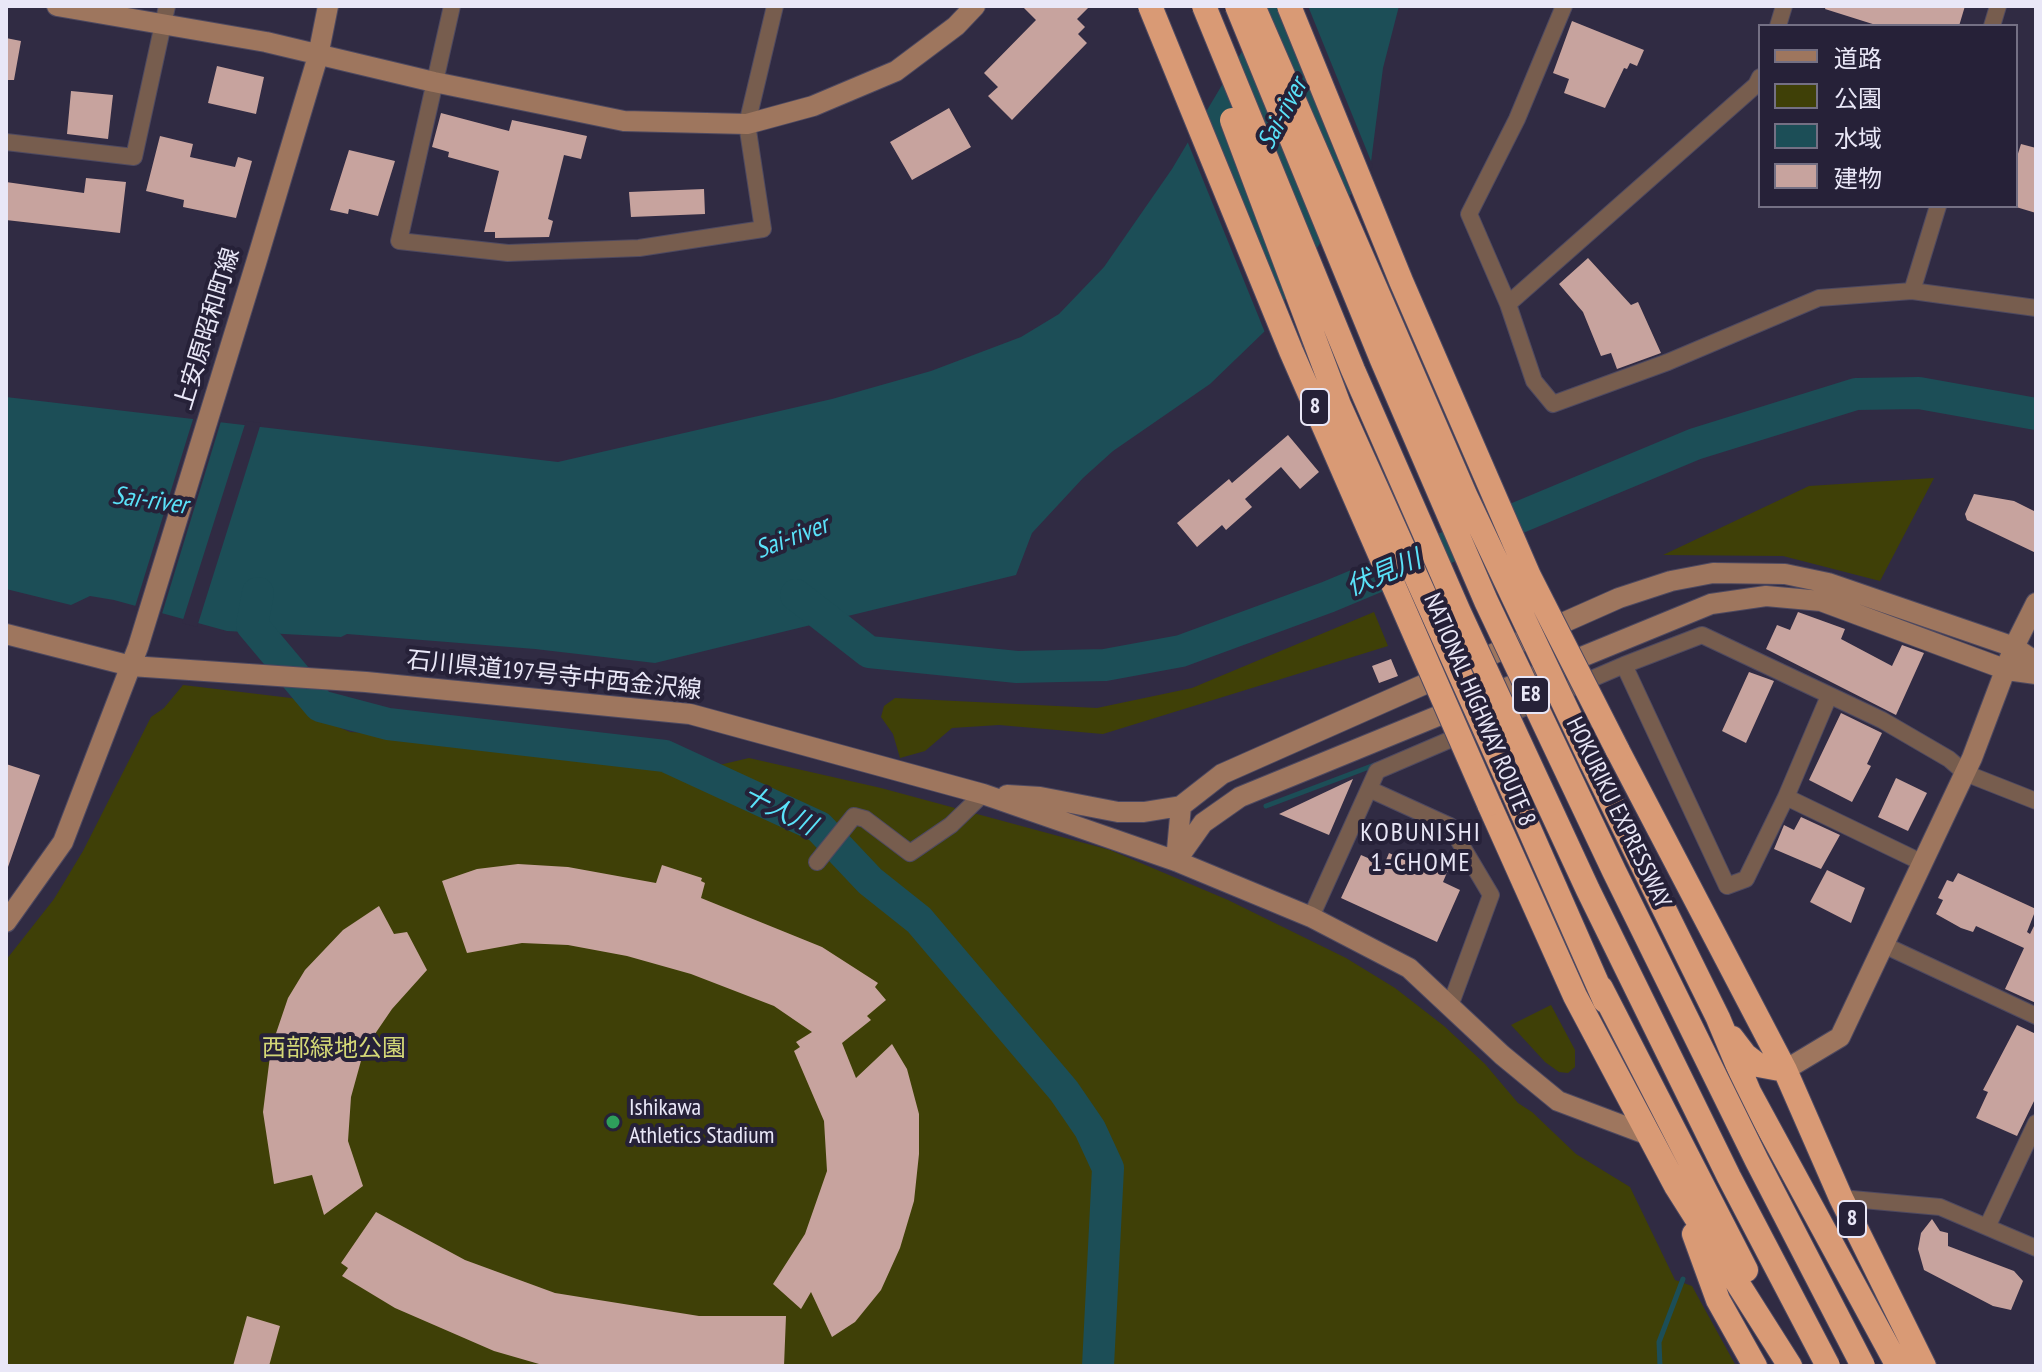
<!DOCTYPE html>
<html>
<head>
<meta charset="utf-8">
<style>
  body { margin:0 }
  #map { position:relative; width:2042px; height:1372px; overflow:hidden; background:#302b43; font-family:"PT Sans Narrow","Noto Sans JP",sans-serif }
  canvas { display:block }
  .frame { position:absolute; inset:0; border:8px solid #e9e7f7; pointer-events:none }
  .legend { position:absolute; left:1758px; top:24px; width:260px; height:184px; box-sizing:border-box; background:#262138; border:2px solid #747084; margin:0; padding:10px 14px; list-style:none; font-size:24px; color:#e9e7f7 }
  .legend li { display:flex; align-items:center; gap:16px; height:40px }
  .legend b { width:40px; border:2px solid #747084 }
</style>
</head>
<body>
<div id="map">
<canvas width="2042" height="1372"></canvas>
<div class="frame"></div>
<ul class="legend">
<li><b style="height:10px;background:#9e765e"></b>道路</li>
<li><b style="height:22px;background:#3f4007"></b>公園</li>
<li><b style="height:22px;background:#1c4e57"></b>水域</li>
<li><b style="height:22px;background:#c7a39e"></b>建物</li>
</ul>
</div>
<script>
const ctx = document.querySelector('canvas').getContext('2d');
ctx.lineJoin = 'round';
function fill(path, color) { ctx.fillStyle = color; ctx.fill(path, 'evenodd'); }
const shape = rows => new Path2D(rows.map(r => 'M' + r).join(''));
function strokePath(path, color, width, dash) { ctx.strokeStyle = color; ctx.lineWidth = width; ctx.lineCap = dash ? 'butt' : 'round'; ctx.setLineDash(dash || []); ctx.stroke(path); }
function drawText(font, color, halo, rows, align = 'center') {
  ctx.font = font + ' "PT Sans Narrow","Noto Sans JP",sans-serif'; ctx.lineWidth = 8; ctx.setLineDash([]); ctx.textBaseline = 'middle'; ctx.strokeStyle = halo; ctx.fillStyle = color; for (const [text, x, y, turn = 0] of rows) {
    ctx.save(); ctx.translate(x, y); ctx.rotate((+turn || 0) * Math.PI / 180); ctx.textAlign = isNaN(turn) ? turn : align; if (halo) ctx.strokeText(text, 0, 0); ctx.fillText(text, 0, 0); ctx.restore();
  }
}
const green = shape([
  [1934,478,1880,581,1783,556,1663,555,1809,486],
  [1374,612,1388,646,1103,734,999,725,952,728,925,751,900,758,893,734,881,717,884,706,895,698,1097,708,1192,688],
  [183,685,299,699,329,723,350,732,472,740,614,760,681,774,749,758,881,788,1110,850,1228,900,1346,958,1395,988,1444,1026,1485,1064,1518,1103,1532,1112,1576,1154,1630,1187,1675,1280,1692,1286,1736,1366,6,1366,6,960,54,899,83,851,151,717,164,708],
  [1551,1005,1575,1050,1575,1067,1568,1073,1559,1072,1545,1062,1511,1025]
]);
const water = shape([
  [1269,6,1399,6,1383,68,1371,162,1265,331,1210,384,1113,451,1083,478,1032,533,1016,575,655,663,535,649,347,634,341,637,227,631,114,600,90,596,71,605,6,589,6,397,558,462,832,399,931,371,1021,337,1059,314,1104,267,1172,169]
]);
const pier = shape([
  [1276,6,1308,6,1373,166,1353,198],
  [1204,107,1284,309,1266,335,1186,138],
  [194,416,222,418,161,617,134,610],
  [246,421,261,423,197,627,182,623]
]);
const stream = shape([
  [1266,806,1377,764],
  [1660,1366,1659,1342,1683,1279]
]);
const river = shape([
  [258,593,252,625,320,706,388,724,665,756,819,827,870,881,919,920,1064,1091,1090,1129,1108,1168,1098,1366],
  [796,595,869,652,1017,667,1105,665,1181,651,1328,597,1695,444,1856,394,1919,393,2036,414]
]);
const building = shape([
  [1022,6,1090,6,1077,19,1085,27,1078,34,1087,43,1012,120,988,96,998,87,984,73,1036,20],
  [1826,6,1965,6,1959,26,1879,26,1825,9],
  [1572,21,1644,50,1637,66,1630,63,1627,69,1624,68,1605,108,1564,93,1569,79,1553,73],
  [6,38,21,41,14,80,6,80],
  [217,66,264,77,256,114,208,103],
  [71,91,113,95,108,139,67,134],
  [949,108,971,147,912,180,890,142],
  [441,113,509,131,512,120,587,136,581,159,564,155,548,219,553,221,549,237,495,238,495,232,484,232,499,171,448,157,449,152,432,147],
  [160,136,193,144,190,157,235,167,238,157,252,161,236,218,183,207,184,200,146,191],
  [2021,144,2036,148,2036,213,2016,207,2016,160],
  [349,150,395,161,378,216,349,209,348,214,330,210],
  [86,178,126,182,120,233,6,220,6,182,84,193],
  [704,189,705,214,631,217,629,192],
  [1588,258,1631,305,1638,302,1661,353,1617,369,1611,353,1601,356,1583,312,1559,284],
  [1288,435,1319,472,1300,489,1281,467,1245,499,1252,507,1226,530,1222,525,1197,547,1177,523,1229,479,1232,483],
  [1974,494,2014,501,2036,512,2036,553,1967,520,1965,514],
  [1798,612,1845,629,1841,639,1892,666,1902,645,1924,653,1896,715,1766,649,1777,625,1790,630],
  [1391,659,1398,676,1379,683,1372,666],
  [1749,672,1774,681,1746,743,1722,731],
  [1841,713,1882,733,1867,764,1871,766,1852,802,1809,780],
  [6,764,40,775,8,867,6,866],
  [1896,778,1927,793,1908,831,1878,817],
  [1353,779,1329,835,1279,814],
  [1801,817,1840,835,1821,869,1774,849,1784,825,1794,830],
  [1389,853,1424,869,1431,854,1451,863,1443,882,1460,890,1437,942,1341,898,1361,855,1384,865],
  [518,864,568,867,656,883,662,865,702,878,701,881,705,883,701,898,822,947,878,983,875,987,886,1000,867,1016,871,1020,842,1043,856,1078,892,1044,907,1069,919,1114,919,1154,914,1201,900,1248,881,1290,855,1322,832,1337,811,1292,801,1309,773,1284,805,1234,827,1171,824,1121,794,1051,800,1047,796,1042,812,1032,774,1006,691,974,627,956,568,945,522,943,467,953,442,881,477,869],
  [1827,870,1865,888,1851,923,1810,902],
  [1958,873,2036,909,2027,932,2030,934,2036,922,2036,1003,2005,989,2024,948,1976,926,1973,932,1961,928,1936,914,1943,900,1938,898,1947,880,1953,882],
  [379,906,394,934,407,932,427,970,392,1009,364,1050,351,1097,348,1141,363,1186,324,1215,312,1175,274,1184,263,1112,271,1048,288,998,305,970,343,930],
  [2017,1025,2036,1034,2036,1097,2017,1136,1976,1118,1988,1092,1983,1090],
  [376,1212,465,1260,555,1293,699,1316,786,1316,784,1366,546,1366,494,1351,395,1308,342,1276,348,1268,341,1263],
  [1932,1219,1940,1231,1948,1233,1948,1246,2014,1271,2023,1281,2011,1310,1993,1306,1924,1270,1918,1249,1921,1233],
  [247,1316,280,1326,269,1366,233,1366]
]);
const street = shape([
  [452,6,399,241,508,253,639,248,763,229,747,124,775,6],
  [1564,6,1517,119,1469,214,1508,304,1534,381,1553,404,1668,362,1819,298,1912,291,2036,308],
  [1778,26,1784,6],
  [1992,26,1998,6],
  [6,142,134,157,167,6],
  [1912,291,1938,206],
  [1508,304,1756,85,1760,77],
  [1624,665,1727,886,1746,879,1786,797],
  [1829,696,1786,797,1923,863],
  [1369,789,1450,826,1491,895,1450,1006],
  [817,862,854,816,865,819,910,853,951,825,983,794],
  [1311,917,1377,771,1624,665,1702,635,1882,720,1949,759,1965,773,2036,801],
  [1884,945,2036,1016],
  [1841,1198,1940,1207,2036,1248],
  [1988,1225,2036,1123]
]);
const secondary = shape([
  [57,6,266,42,434,82,624,121,747,124,813,106,896,71,956,26,975,6],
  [6,634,131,666,366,682,690,714,983,794,1176,861,1311,917,1409,968,1502,1055,1558,1101,1651,1136],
  [1007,795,1040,797,1118,812,1144,812,1181,806],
  [1176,861,1181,806,1222,774,1619,598,1671,581,1713,573,1785,574,1828,583,2014,647,2036,662],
  [1176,861,1203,823,1240,797,1711,604,1766,596,1821,601,2007,670,2036,674],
  [6,922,63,842,138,647,256,263,318,56,328,6],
  [1785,1070,1840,1037,1972,758,2014,647,2036,603]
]);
const highway = shape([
  [1617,749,1785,1070,1841,1198,1924,1366],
  [1591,761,1718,1018,1749,1092,1898,1366],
  [1513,792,1605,1001],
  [1489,804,1575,996,1676,1186,1790,1366],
  [1601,988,1746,1270],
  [1732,1038,1745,1055,1758,1065,1785,1070],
  [1694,1234,1718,1300,1755,1366]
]);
const highwayBridge = shape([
  [1150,6,1291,351,1489,804],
  [1204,6,1353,370,1459,612,1588,890,1729,1177,1828,1366],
  [1237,6,1382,360,1486,601,1614,871,1757,1161,1863,1366],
  [1289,6,1401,281,1529,576,1617,749],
  [1254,8,1466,497,1591,761],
  [1232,120,1339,405,1513,792]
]);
const markers = [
  [613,1122,8,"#2e9e5b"]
];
const shields = [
  [1315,407,28],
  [1531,695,36],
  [1852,1219,28]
];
const shieldNames = [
  ["8",1315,407],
  ["E8",1531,695],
  ["8",1852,1219]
];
const streetNames = [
  ["上安原昭和町線",208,329,-73],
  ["石川県道197号寺中西金沢線",554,676,6],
  ["NATIONAL HIGHWAY ROUTE 8",1479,710,67],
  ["HOKURIKU EXPRESSWAY",1618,813,64]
];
const parkNames = [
  ["西部緑地公園",334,1049]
];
const poiNames = [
  ["Ishikawa",629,1108],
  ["Athletics Stadium",629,1136]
];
const waterNames = [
  ["Sai-river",1283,114,-62],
  ["Sai-river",150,501,8],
  ["Sai-river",792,538,-21],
  ["伏見川",1384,574,-23],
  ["十人川",779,811,27]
];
const neighbourhoodNames = [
  ["KOBUNISHI",1421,834],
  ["1-CHOME",1421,864]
];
fill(green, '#3f4007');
fill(water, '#1c4e57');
fill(pier, '#302b43');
strokePath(stream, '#1c4e57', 5);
strokePath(river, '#1c4e57', 32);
fill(building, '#c7a39e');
strokePath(street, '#4e4960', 18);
strokePath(secondary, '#4e4960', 22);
strokePath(highway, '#4e4960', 26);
strokePath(street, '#775d4e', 16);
strokePath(secondary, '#9e765e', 20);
strokePath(highway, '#d99a75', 24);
strokePath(highwayBridge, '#4e4960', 26, []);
strokePath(highwayBridge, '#d99a75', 24);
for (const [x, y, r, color] of markers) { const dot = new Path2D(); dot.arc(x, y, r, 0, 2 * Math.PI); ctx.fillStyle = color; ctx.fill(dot); strokePath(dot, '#262138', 3); }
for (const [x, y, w] of shields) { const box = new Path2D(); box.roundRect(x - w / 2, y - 18, w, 36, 6); ctx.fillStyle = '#262138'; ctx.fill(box); strokePath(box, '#e9e7f7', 2); }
drawText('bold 22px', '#e9e7f7', null, shieldNames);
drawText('24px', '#e9e7f7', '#262138', streetNames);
drawText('24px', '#d4d877', '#262138', parkNames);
drawText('24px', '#e9e7f7', '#262138', poiNames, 'left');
drawText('italic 26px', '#5ae2f9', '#262138', waterNames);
ctx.letterSpacing = '2px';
drawText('26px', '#e9e7f7', '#262138', neighbourhoodNames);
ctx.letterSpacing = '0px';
</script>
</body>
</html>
